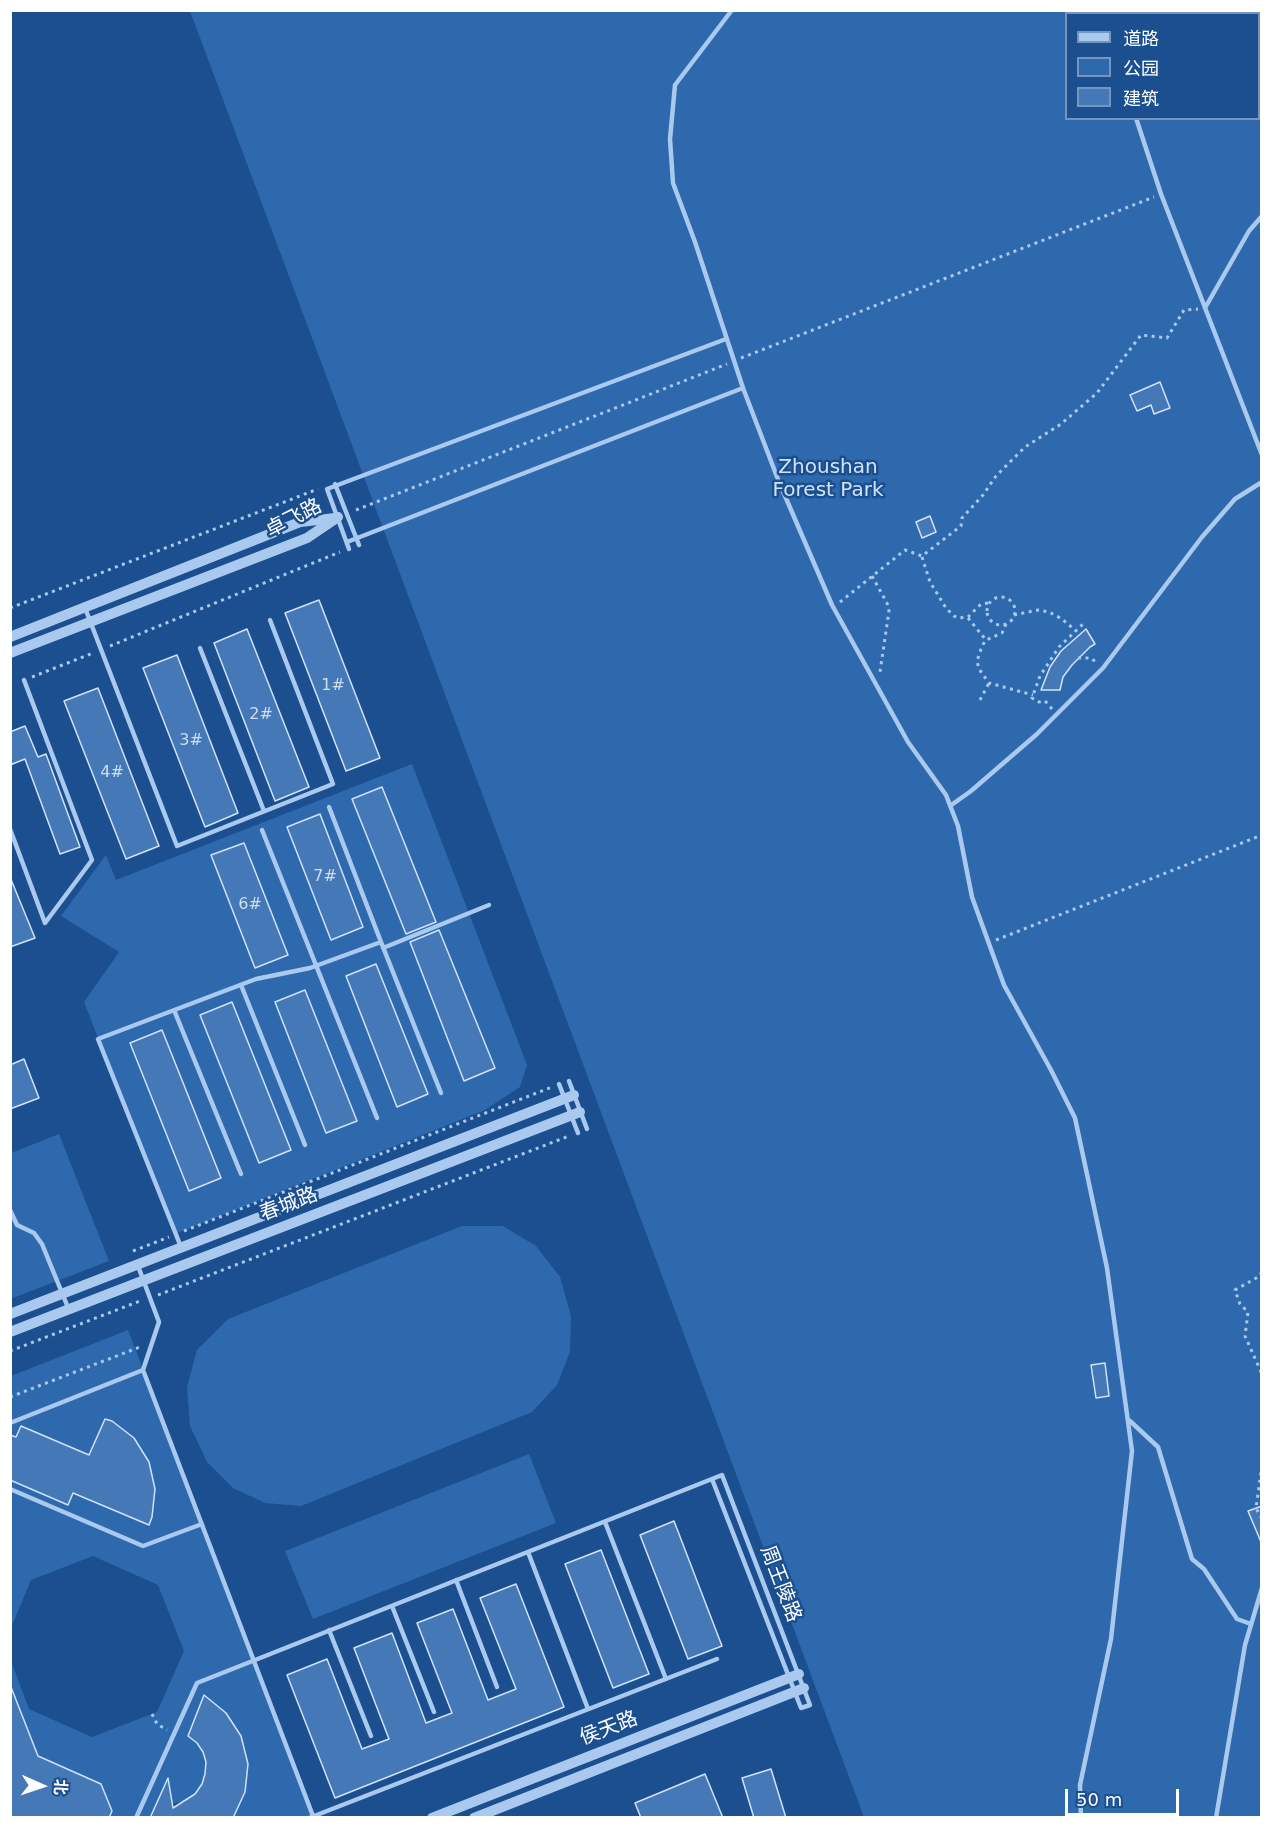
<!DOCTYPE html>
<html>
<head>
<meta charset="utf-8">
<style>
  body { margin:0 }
  #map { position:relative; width:1272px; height:1828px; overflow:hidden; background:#1b4f8f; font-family:"DejaVu Sans","Noto Sans SC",sans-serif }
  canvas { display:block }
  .frame { position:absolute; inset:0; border:12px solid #fff; pointer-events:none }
  .legend { position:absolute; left:1065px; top:12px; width:195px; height:108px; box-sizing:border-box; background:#1b4f8f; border:2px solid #7695bc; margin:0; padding:8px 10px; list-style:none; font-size:18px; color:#fff }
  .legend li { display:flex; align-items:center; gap:12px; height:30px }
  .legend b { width:30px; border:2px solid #7695bc }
  .north { position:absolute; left:12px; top:1756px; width:60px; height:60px; -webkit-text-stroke:4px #1b4f8f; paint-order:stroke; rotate:93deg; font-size:16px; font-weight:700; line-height:24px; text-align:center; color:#fff }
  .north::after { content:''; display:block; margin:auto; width:21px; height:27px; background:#fff; clip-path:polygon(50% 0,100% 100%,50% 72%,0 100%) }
  .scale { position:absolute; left:1065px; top:1789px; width:114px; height:27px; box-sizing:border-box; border:3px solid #fff; border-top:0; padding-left:8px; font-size:18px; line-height:21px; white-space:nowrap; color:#fff; -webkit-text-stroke:4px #1b4f8f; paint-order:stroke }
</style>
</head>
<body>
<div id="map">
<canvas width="1272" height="1828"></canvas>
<div class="frame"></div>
<ul class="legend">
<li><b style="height:8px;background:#a9c9ee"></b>道路</li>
<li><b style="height:16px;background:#2e69ad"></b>公园</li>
<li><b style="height:16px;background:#4478b7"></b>建筑</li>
</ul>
<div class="north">北</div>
<div class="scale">50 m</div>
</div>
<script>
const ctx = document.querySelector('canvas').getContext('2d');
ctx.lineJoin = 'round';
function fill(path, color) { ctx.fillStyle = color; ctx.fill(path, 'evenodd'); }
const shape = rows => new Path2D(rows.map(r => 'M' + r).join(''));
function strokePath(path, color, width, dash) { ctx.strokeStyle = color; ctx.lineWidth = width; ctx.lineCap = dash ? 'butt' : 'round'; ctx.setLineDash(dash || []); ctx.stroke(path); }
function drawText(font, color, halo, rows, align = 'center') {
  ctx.font = font + ' "DejaVu Sans","Noto Sans SC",sans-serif'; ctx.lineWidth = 5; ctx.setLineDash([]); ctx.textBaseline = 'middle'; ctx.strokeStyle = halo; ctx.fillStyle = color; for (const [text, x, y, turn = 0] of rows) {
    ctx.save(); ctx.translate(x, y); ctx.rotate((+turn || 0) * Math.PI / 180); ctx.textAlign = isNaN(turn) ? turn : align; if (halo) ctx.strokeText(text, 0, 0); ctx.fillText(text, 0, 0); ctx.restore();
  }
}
const green = shape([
  [190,11,1261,11,1261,1817,864,1817],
  [1066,14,1258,14,1258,118,1066,118],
  [412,764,527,1065,520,1087,485,1110,175,1234,84,1002,119,952,61,916,106,855,116,880],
  [382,787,434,917,404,929,352,799],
  [320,814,363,926,331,939,287,827],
  [244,843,288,955,256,968,212,855],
  [443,938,495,1068,465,1080,413,950],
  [376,964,428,1094,397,1107,346,976],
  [305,990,357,1120,326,1132,275,1002],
  [59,1134,109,1261,13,1298,11,1292,11,1153],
  [462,1226,503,1226,536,1246,560,1277,571,1316,570,1352,557,1385,532,1412,301,1506,265,1503,233,1488,207,1462,190,1426,187,1387,197,1350,228,1319],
  [128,1330,313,1816,309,1818,232,1817,248,1764,241,1736,226,1713,204,1696,188,1736,197,1743,203,1752,206,1762,205,1774,202,1784,194,1794,184,1801,172,1804,150,1817,109,1817,112,1811,101,1784,38,1756,11,1685,11,1661,29,1709,92,1737,157,1712,184,1651,158,1585,93,1556,31,1580,11,1628,11,1481,68,1505,73,1493,148,1525,152,1517,155,1489,149,1462,112,1421,104,1419,89,1455,21,1426,16,1437,11,1435,11,1376],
  [529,1454,556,1523,313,1619,285,1551]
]);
const building = shape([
  [1160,382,1170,408,1154,414,1151,405,1137,411,1130,395,1160,382],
  [930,516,936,532,922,538,916,522,930,516],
  [319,600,380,758,346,771,285,613,319,600],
  [247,629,309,787,275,801,214,643,247,629],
  [1086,629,1095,644,1090,647,1072,665,1063,677,1060,690,1041,690,1050,667,1061,651,1086,629],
  [177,655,238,813,205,827,143,668,177,655],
  [98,688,159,846,126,859,64,701,98,688],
  [25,726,38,757,46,754,80,847,60,854,25,759,10,765,10,732,25,726],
  [382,787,436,922,406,934,352,799,382,787],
  [320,814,363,927,331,940,287,827,320,814],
  [244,843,288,955,255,968,211,855,244,843],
  [10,877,35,938,10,947,10,877],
  [439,930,495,1068,464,1081,410,942,439,930],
  [376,964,428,1094,397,1107,346,976,376,964],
  [305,990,357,1121,326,1133,275,1002,305,990],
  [232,1002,291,1150,259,1163,200,1015,232,1002],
  [162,1030,221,1178,189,1191,130,1043,162,1030],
  [24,1059,39,1098,10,1109,10,1065,24,1059],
  [1105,1363,1109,1396,1096,1398,1091,1365,1105,1363],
  [105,1419,112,1421,134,1438,149,1462,155,1489,152,1517,149,1525,73,1493,68,1505,10,1480,10,1435,16,1437,21,1426,89,1455,105,1419],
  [1262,1506,1262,1542,1261,1542,1248,1511,1262,1506],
  [674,1521,722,1646,688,1659,640,1535,674,1521],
  [601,1550,649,1674,613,1688,565,1564,601,1550],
  [516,1584,564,1707,335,1798,287,1675,327,1659,362,1749,389,1739,354,1648,392,1633,426,1723,452,1713,417,1623,453,1609,488,1700,516,1689,480,1598,516,1584],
  [11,1687,38,1756,101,1784,112,1811,109,1818,10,1818,11,1687],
  [204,1695,226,1713,241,1736,248,1764,245,1792,233,1818,150,1818,168,1778,173,1808,195,1794,202,1784,205,1774,206,1762,203,1752,197,1743,188,1736,204,1695],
  [771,1769,786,1818,754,1818,742,1778,771,1769],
  [705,1774,723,1818,641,1818,635,1803,705,1774]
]);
const path = shape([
  [741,358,1154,197],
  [356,510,727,364],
  [922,557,930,582,946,608,954,616,958,618,968,617,981,604,988,603],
  [872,576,887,603,889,611,880,672],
  '987 611a14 14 0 1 1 28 0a14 14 0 1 1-28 0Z',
  [840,602,905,550,922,556,961,526,962,518,983,495,996,476,1025,447,1061,424,1097,393,1141,335,1167,338,1184,310,1198,309],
  [10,608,318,489],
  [1014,615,1038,610,1049,612,1062,619,1076,631],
  [968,618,986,640],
  [1006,624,1002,633,986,640,982,646,977,661,979,669,989,683,1033,695],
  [110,646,340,552],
  [1078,658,1091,658,1097,663],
  [32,677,93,653],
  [980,700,989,683],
  [1052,709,1045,701,1039,702,1032,698,1040,676,1059,647,1083,624],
  [996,940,1262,835],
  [184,1231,552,1087],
  [133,1251,169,1237],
  [1262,1272,1258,1277,1235,1290,1240,1304,1248,1312,1245,1336,1262,1374],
  [158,1295,569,1136],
  [10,1351,140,1301],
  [10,1397,140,1347],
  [1262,1465,1256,1508,1262,1519],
  [152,1714,157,1724,167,1730]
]);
const service = shape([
  [732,10,675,85,670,139,673,183,695,242,743,388,779,482,832,605,908,742,946,795,958,826,972,897,1004,985,1051,1070,1075,1118,1107,1268,1132,1451,1111,1639,1080,1785,1081,1818],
  [1100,10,1101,14],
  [1136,118,1161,194,1262,455],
  [1205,308,1249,231,1262,216],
  [335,484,359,545],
  [327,489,726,339],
  [327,489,349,549],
  [347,542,743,388],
  [85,608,177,846,333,784,270,620],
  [200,648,264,811],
  [950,806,971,791,1037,734,1103,668,1202,537,1235,499,1262,482],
  [329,807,381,942],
  [10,829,45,923,92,860,24,680],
  [262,830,377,1118],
  [383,948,489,905],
  [241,985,305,1145],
  [174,1010,241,1174],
  [569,1081,587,1129],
  [559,1084,578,1133],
  [10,1210,17,1225,34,1233,42,1244,69,1310],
  [181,1247,98,1039,256,979,310,968,381,942,441,1093],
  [138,1266,159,1322,143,1370],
  [1130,1421,1158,1447,1192,1559,1204,1569,1237,1619,1251,1624],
  [10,1423,143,1370,313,1816],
  [10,1489,143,1546,202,1524],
  [605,1522,666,1679],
  [528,1552,588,1709],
  [456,1580,497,1687],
  [392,1606,434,1712],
  [329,1630,371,1736],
  [136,1818,197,1683,722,1475,810,1705,801,1708,712,1479],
  [309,1818,717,1659],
  [1216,1818,1245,1645,1262,1588]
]);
const tertiary = shape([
  [10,637,300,522,335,518],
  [10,653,307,538,338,517],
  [10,1314,574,1095],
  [10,1332,580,1112],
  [432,1818,799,1674],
  [474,1818,804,1688]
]);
const numberNames = [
  ["1#",333,686],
  ["2#",261,715],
  ["3#",191,741],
  ["4#",112,773],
  ["7#",325,877],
  ["6#",250,905]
];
const parkNames = [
  ["Zhoushan",828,468],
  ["Forest Park",828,491]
];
const streetNames = [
  ["卓飞路",294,519,-27],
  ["春城路",289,1205,-21],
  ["周王陵路",780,1584,69],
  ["侯天路",609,1729,-21]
];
fill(green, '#2e69ad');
fill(building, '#4478b7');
strokePath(building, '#cfe3fa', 1.5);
strokePath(path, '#a9c9ee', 3, [3, 4.5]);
strokePath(service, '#a9c9ee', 4.5);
strokePath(tertiary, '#a9c9ee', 10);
drawText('16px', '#d0dded', null, numberNames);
drawText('20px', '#cfe3fa', '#1b4f8f', parkNames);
drawText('20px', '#fff', '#1b4f8f', streetNames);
</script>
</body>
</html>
